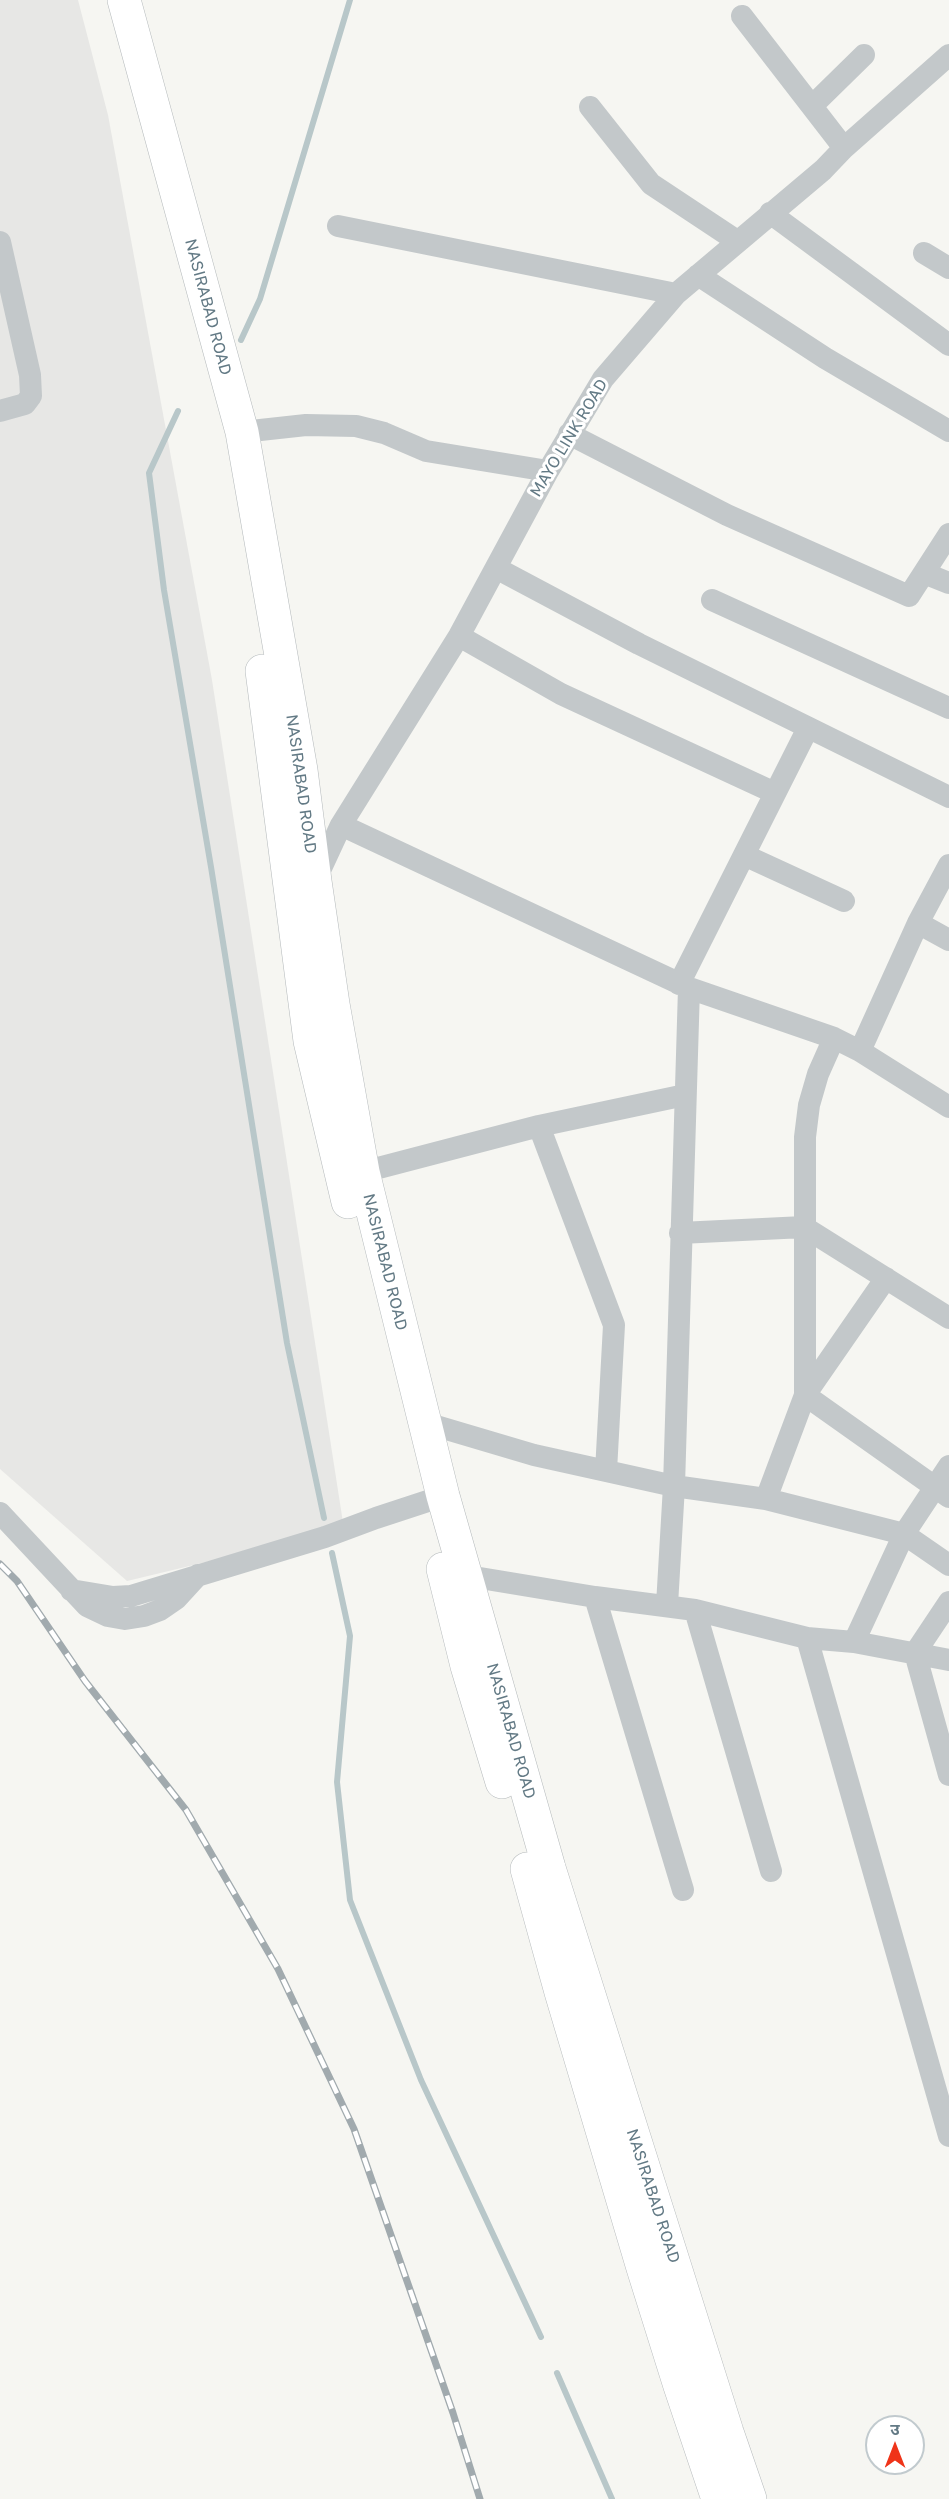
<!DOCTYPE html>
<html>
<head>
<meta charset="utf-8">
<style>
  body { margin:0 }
  #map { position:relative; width:949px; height:2499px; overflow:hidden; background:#f6f6f2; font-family:"Golos Text","Noto Sans Devanagari",sans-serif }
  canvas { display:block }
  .north { position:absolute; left:865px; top:2415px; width:60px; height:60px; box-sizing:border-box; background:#fff; border:2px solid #c1cace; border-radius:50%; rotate:0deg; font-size:16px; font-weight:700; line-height:24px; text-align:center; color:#637a85 }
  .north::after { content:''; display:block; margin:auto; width:21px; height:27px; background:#ef3419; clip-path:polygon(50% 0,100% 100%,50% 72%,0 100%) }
</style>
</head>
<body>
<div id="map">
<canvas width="949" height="2499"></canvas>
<div class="north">उ</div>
</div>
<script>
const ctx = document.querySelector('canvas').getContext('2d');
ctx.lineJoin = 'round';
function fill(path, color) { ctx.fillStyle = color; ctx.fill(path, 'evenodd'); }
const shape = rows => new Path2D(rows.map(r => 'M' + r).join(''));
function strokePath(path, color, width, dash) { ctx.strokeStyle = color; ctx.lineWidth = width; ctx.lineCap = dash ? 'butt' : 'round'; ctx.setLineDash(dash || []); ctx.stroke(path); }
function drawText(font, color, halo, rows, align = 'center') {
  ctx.font = font + ' "Golos Text",sans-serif'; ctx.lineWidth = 6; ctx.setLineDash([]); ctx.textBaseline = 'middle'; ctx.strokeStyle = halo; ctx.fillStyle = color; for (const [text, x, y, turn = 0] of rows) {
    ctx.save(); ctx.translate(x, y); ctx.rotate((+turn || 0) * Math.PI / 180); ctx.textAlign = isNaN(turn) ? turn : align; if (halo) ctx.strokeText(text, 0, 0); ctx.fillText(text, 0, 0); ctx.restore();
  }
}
const built = shape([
  [0,0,78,0,108,115,212,680,344,1529,127,1581,0,1469]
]);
const stream = shape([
  [241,340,260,299,350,0],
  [178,411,149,473,164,590,211,867,287,1343,324,1518],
  [332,1553,350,1636,337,1782,350,1900,421,2080,541,2337],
  [557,2373,612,2499]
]);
const minor = shape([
  [742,16,844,148],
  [812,106,864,55],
  [590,107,651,184,737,241],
  [770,213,949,345],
  [338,226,676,294],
  [0,242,30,375,31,396,25,404,0,411],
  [924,253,949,268],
  [698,275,825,358,949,431],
  [242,432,306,425,356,426,384,433,426,451,548,471],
  [569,434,727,515,909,596,949,534],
  [496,568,639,644,949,797],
  [924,573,949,583],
  [712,600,949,708],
  [459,636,561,694,775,793],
  [341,825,689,988,834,1038,860,1051],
  [744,855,844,901],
  [949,865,918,923,860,1051,949,1107],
  [315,881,341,825,459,636,548,471,603,379,676,294,823,170,844,148,949,55],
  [918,923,949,940],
  [679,984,808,728],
  [834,1038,818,1074,809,1105,805,1137,805,1395,949,1497],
  [539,1126,614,1325,606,1471],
  [363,1172,539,1126,685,1095],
  [680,1233,804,1227,949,1318],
  [426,1423,534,1455,674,1486,766,1499,904,1534,949,1565],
  [766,1499,805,1395,886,1278],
  [0,1513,87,1606,108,1616,125,1619,144,1616,160,1610,176,1599,198,1575],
  [468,1576,595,1597,695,1610,807,1638,854,1642,949,1660],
  [71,1590,113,1597,131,1596,325,1537,376,1518,443,1496],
  [595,1597,683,1890],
  [949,1602,915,1653,949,1775],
  [667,1605,674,1486,689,988],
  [695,1610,771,1871],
  [807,1638,949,2136],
  [854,1642,904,1534,949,1466]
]);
const highway = shape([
  [124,0,242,432,301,770,315,881,333,1004,363,1172,443,1496,549,1868,727,2432,750,2499],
  [262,671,310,1041,348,1202],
  [443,1569,467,1666,502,1782],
  [527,1869,561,1992,643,2268,680,2386,718,2499]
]);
const rail = shape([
  [0,1564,17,1581,85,1681,186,1810,278,1969,354,2129,453,2413,480,2499]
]);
const streetNames = [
  ["NASIRABAD ROAD",208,307,75],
  ["MAYO LINK ROAD",569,438,-59],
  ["NASIRABAD ROAD",301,784,82],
  ["NASIRABAD ROAD",385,1262,76],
  ["NASIRABAD ROAD",511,1731,74],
  ["NASIRABAD ROAD",653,2196,72]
];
fill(built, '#e7e7e5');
strokePath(stream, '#b8c7c9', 6);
strokePath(highway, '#b5babc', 34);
strokePath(minor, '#c3c8ca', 22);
strokePath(highway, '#fff', 33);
strokePath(rail, '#a1aaae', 7);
strokePath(rail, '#fff', 4.5, [14]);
drawText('16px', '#637a85', '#fff', streetNames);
</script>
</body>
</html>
